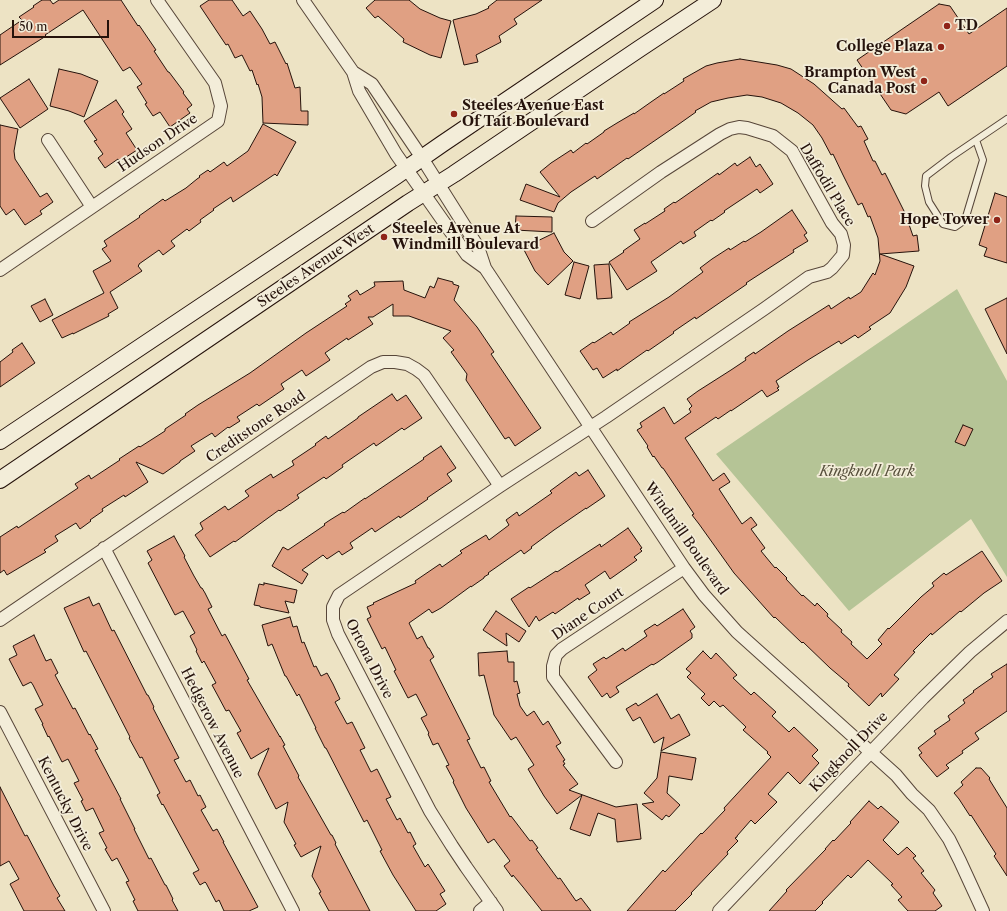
<!DOCTYPE html>
<html>
<head>
<meta charset="utf-8">
<style>
  body { margin:0 }
  #map { position:relative; width:1007px; height:911px; overflow:hidden; background:#ede3c4; font-family:"Libre Caslon Text",serif }
  canvas { display:block }
  .scale { position:absolute; left:12px; top:20px; width:97px; height:18px; box-sizing:border-box; border:2px solid #25120b; border-top:0; padding-left:5px; font-size:12px; line-height:14px; white-space:nowrap; color:#25120b; -webkit-text-stroke:3px #f3edd9; paint-order:stroke }
</style>
</head>
<body>
<div id="map">
<canvas width="1007" height="911"></canvas>
<div class="scale">50 m</div>
</div>
<script>
const ctx = document.querySelector('canvas').getContext('2d');
ctx.lineJoin = 'round';
function fill(path, color) { ctx.fillStyle = color; ctx.fill(path, 'evenodd'); }
const shape = rows => new Path2D(rows.map(r => 'M' + r).join(''));
function strokePath(path, color, width, dash) { ctx.strokeStyle = color; ctx.lineWidth = width; ctx.lineCap = dash ? 'butt' : 'round'; ctx.setLineDash(dash || []); ctx.stroke(path); }
function drawText(font, color, halo, rows, align = 'center') {
  ctx.font = font + ' "Libre Caslon Text",serif'; ctx.lineWidth = 3.5; ctx.setLineDash([]); ctx.textBaseline = 'middle'; ctx.strokeStyle = halo; ctx.fillStyle = color; for (const [text, x, y, turn = 0] of rows) {
    ctx.save(); ctx.translate(x, y); ctx.rotate((+turn || 0) * Math.PI / 180); ctx.textAlign = isNaN(turn) ? turn : align; if (halo) ctx.strokeText(text, 0, 0); ctx.fillText(text, 0, 0); ctx.restore();
  }
}
const green = shape([
  [957,289,1007,381,1007,577,971,519,849,611,716,454]
]);
const building = shape([
  [42,0,50,0,53,4,59,0,121,0,138,26,139,25,156,50,154,51,168,72,169,72,184,92,183,93,192,105,187,109,190,113,170,127,160,112,153,116,145,104,147,103,137,87,142,84,130,67,123,71,83,10,45,35,46,36,0,65,0,35,22,20,19,17,34,7,33,6,42,0],
  [209,0,232,0,243,16,250,11,262,29,270,44,275,42,286,64,287,63,295,88,300,87,301,111,308,111,308,125,263,123,262,97,258,84,257,85,252,70,250,71,242,55,235,58,228,44,226,45,200,6,209,0],
  [375,0,409,0,420,9,440,18,451,21,441,58,430,55,403,42,404,39,378,16,375,18,366,8,375,0],
  [497,0,542,0,514,19,517,24,499,36,501,42,476,55,478,62,464,65,453,20,476,14,489,8,488,7,497,0],
  [939,4,950,6,969,34,1007,8,1007,66,948,106,939,92,906,114,891,110,857,60,939,4],
  [740,59,777,65,791,69,814,84,842,109,844,108,858,127,861,126,868,139,864,141,873,161,875,161,882,175,885,173,905,213,913,236,917,235,919,251,880,254,914,266,906,287,890,313,869,327,871,329,858,338,855,335,841,344,839,341,808,360,776,381,779,387,777,388,779,390,767,397,762,390,731,411,731,410,718,419,716,417,685,438,713,481,724,473,730,482,719,489,742,524,751,517,757,525,751,529,765,548,761,551,775,568,776,567,787,578,786,579,802,596,803,595,815,606,817,603,828,614,827,616,842,630,841,632,852,642,851,644,867,659,882,644,878,640,888,628,889,629,921,597,934,586,932,583,944,573,946,575,982,551,1002,581,984,593,961,612,960,611,932,635,931,633,913,651,915,652,894,675,899,679,882,697,881,693,869,706,848,686,849,684,830,668,803,642,802,643,775,617,774,618,734,573,699,524,692,515,694,514,663,468,662,468,654,456,653,457,647,447,648,446,637,430,642,427,640,423,664,407,674,424,691,412,689,409,692,406,687,399,698,391,731,370,746,360,745,358,754,352,755,354,788,331,829,305,831,309,849,297,850,299,861,292,873,273,875,275,880,261,878,238,870,216,868,217,862,203,858,205,843,175,833,154,831,155,822,138,813,125,798,113,781,103,762,97,747,95,728,98,711,102,695,111,696,112,679,124,628,159,627,158,597,179,595,176,571,192,558,203,554,212,520,200,526,184,560,197,540,172,551,163,571,150,573,153,586,143,587,144,604,132,604,131,617,123,634,113,634,114,651,102,664,93,664,94,684,81,683,79,706,66,717,63,740,59],
  [59,69,81,74,98,81,84,117,69,111,50,106,59,69],
  [29,79,48,109,20,128,0,98,29,79],
  [116,100,124,112,122,114,132,129,126,133,137,150,120,161,118,159,105,168,98,158,103,154,94,141,97,140,84,121,116,100],
  [263,124,296,142,277,176,275,174,233,202,231,197,213,209,214,210,200,220,201,222,189,231,187,229,171,241,175,246,163,255,159,250,139,264,139,265,138,266,142,271,110,292,118,308,108,314,109,316,73,334,73,333,62,338,52,320,104,293,93,271,111,261,102,249,107,246,104,241,140,217,139,216,163,199,165,201,186,188,197,179,200,177,199,176,208,170,210,172,224,162,227,166,248,151,263,124],
  [0,125,18,129,14,151,15,159,40,197,47,193,53,202,40,211,42,214,25,225,14,209,6,215,0,206,0,125],
  [750,157,756,167,760,164,773,184,760,193,757,189,724,211,725,212,712,221,711,220,694,232,696,236,683,244,681,241,651,262,657,271,627,290,609,262,624,252,623,251,640,239,634,230,645,223,645,224,665,211,664,209,674,202,675,203,718,173,719,175,735,163,737,166,750,157],
  [995,193,1007,197,1007,263,984,256,987,248,979,245,995,193],
  [792,210,807,233,804,235,808,241,793,250,794,252,746,283,747,284,696,319,695,317,673,332,674,333,648,351,647,350,617,371,617,369,603,378,597,368,593,370,580,351,593,342,594,343,611,332,613,335,630,323,629,322,669,297,703,272,700,268,712,259,729,248,730,250,744,241,745,242,761,232,792,210],
  [516,216,552,217,552,232,515,230,516,216],
  [554,233,564,252,573,261,548,285,535,271,523,248,554,233],
  [574,262,589,266,580,299,565,295,574,262],
  [609,264,612,298,597,299,594,265,609,264],
  [438,278,453,282,453,284,459,286,454,300,477,327,494,352,491,354,541,428,515,446,509,437,505,439,466,380,467,374,451,352,454,350,443,338,451,331,409,316,393,316,393,304,373,317,368,317,373,324,348,340,347,338,325,353,330,360,306,376,302,370,281,384,284,389,259,406,257,404,237,417,240,421,229,428,228,427,215,437,212,433,191,446,195,451,180,461,180,462,163,474,136,462,148,482,125,497,124,495,102,509,103,511,90,520,91,521,80,529,76,523,55,536,58,541,44,550,46,552,34,559,7,575,4,570,0,573,0,537,17,526,18,528,78,488,75,484,89,475,91,479,120,460,119,459,139,446,140,447,165,431,165,429,186,415,185,414,198,405,250,373,306,333,347,306,345,304,351,300,348,296,357,290,360,295,375,286,374,282,403,281,404,290,425,298,430,286,434,288,438,278],
  [1007,298,1007,354,985,309,1007,298],
  [45,299,53,315,40,322,31,306,45,299],
  [22,343,35,363,0,387,0,362,13,352,12,350,22,343],
  [392,394,397,401,406,395,422,418,404,430,402,428,376,446,374,443,342,465,343,467,326,479,324,477,297,495,299,498,280,511,279,510,235,542,234,541,210,557,195,535,203,529,200,523,225,506,228,510,230,509,249,496,245,491,271,474,273,478,294,465,292,461,316,445,315,444,326,436,328,439,358,418,358,417,392,394],
  [963,425,973,429,965,446,955,442,963,425],
  [441,446,456,468,447,474,452,481,427,498,428,499,400,518,399,516,375,532,372,528,350,543,353,548,342,555,339,551,327,559,323,555,302,570,308,574,302,584,272,566,283,547,288,550,325,525,324,524,330,520,343,512,344,513,365,498,365,499,424,459,423,458,441,446],
  [588,470,605,496,586,509,586,508,554,530,531,547,532,548,524,554,521,550,488,573,489,574,484,577,484,578,471,587,471,586,441,608,432,613,429,609,409,623,417,639,422,636,428,648,429,648,434,657,430,660,470,739,467,740,481,768,484,767,491,781,489,782,510,817,511,816,530,841,532,840,538,848,536,849,558,879,560,878,576,901,581,898,591,911,542,911,523,887,513,875,512,877,504,866,510,861,494,839,488,843,466,808,453,782,454,781,446,766,449,765,438,743,433,745,428,734,429,733,421,718,427,715,416,694,408,698,394,671,396,670,385,647,382,649,367,619,371,617,367,607,374,604,373,603,416,583,415,581,440,564,442,567,462,553,460,551,486,535,489,540,509,525,506,520,517,512,519,516,552,493,550,491,576,472,579,476,588,470],
  [628,528,642,548,640,549,642,551,634,557,637,560,610,579,605,571,585,585,590,593,579,600,578,598,555,614,553,612,539,621,536,616,529,627,511,599,529,587,530,588,556,571,557,572,600,544,601,547,628,528],
  [174,536,185,556,184,557,194,576,201,588,202,588,205,593,212,607,208,609,222,636,225,634,249,679,247,680,280,737,280,736,285,745,283,746,299,776,298,777,331,835,332,835,336,843,335,844,370,911,329,911,319,893,321,892,312,876,321,846,301,857,294,845,296,844,284,822,288,802,276,809,258,774,269,748,251,759,237,733,241,731,229,710,226,711,218,696,212,685,216,683,204,661,202,663,196,651,197,650,190,636,195,633,183,611,175,615,148,563,152,560,147,551,174,536],
  [264,583,297,590,294,603,285,601,289,613,260,607,260,606,254,605,259,584,264,585,264,583],
  [89,597,93,606,99,603,112,631,114,630,147,695,148,695,154,707,153,708,179,758,174,760,186,782,190,780,198,796,200,795,206,807,201,810,213,831,217,829,224,842,223,842,258,907,249,911,224,911,219,900,216,902,206,883,205,882,200,885,193,873,199,870,163,804,162,805,157,795,160,793,142,757,140,758,129,738,130,737,86,651,84,652,64,608,89,597],
  [683,609,695,627,690,631,692,634,692,638,658,662,653,665,652,664,616,687,619,692,610,698,607,693,602,697,588,677,597,670,593,664,604,657,606,659,623,648,625,651,647,636,644,631,655,624,657,626,683,609],
  [496,611,526,631,519,642,506,633,507,646,483,630,496,611],
  [290,617,293,627,297,626,302,643,304,642,314,667,316,666,321,676,327,673,333,684,340,699,335,702,347,724,352,722,365,748,360,750,371,772,377,769,391,797,386,799,397,820,400,818,408,833,410,832,416,844,413,846,425,867,428,864,445,891,440,894,446,904,436,911,416,911,393,875,380,851,382,850,367,820,364,822,326,748,325,748,315,728,316,728,299,694,297,696,286,676,285,676,272,644,268,646,262,625,290,617],
  [34,635,46,661,51,659,58,673,55,675,73,709,75,708,89,735,90,734,98,749,95,750,121,799,120,799,135,829,134,829,149,859,151,858,165,885,166,885,173,899,172,900,178,911,138,911,133,901,135,900,126,882,129,881,117,858,112,861,105,849,107,848,99,833,104,831,93,808,86,811,81,801,83,800,74,783,79,781,68,759,62,762,49,736,48,737,42,724,43,724,35,709,43,705,33,685,31,682,23,686,9,659,17,655,13,646,34,635],
  [507,651,508,662,514,662,514,682,517,681,520,693,517,694,520,706,527,716,534,711,543,725,548,721,561,743,556,746,565,760,563,761,565,764,563,765,578,784,569,790,616,807,637,804,641,839,617,842,615,819,614,819,598,813,590,836,570,829,582,795,557,814,544,796,528,769,534,765,516,737,511,740,494,715,484,675,479,676,478,653,507,651],
  [703,651,711,659,716,653,737,675,733,678,751,695,754,692,776,712,772,716,789,732,794,727,818,750,812,756,819,763,800,784,788,772,768,794,777,802,755,824,751,820,737,836,737,837,735,838,738,841,727,852,728,854,691,893,692,894,675,911,627,911,663,870,665,872,701,833,702,834,725,810,724,808,771,757,767,753,768,752,743,730,746,727,723,705,720,707,714,701,709,706,701,698,705,694,687,677,691,673,686,669,703,651],
  [1007,664,1007,711,975,733,979,739,962,751,963,753,946,765,949,768,937,777,921,758,919,755,922,753,918,748,936,734,934,731,950,720,948,716,965,703,963,700,974,692,973,691,993,677,991,674,1007,664],
  [657,694,671,719,679,714,690,735,661,751,664,737,654,743,640,717,633,721,626,709,636,703,638,706,657,694],
  [661,752,696,758,692,780,669,776,667,793,680,805,669,817,666,815,662,820,642,804,654,802,644,793,657,778,661,752],
  [976,768,981,768,990,778,989,779,1007,808,1007,876,994,856,996,854,971,815,970,816,959,799,954,793,963,785,961,782,976,768],
  [0,787,25,836,27,835,54,886,60,896,57,898,65,911,24,911,10,884,19,879,9,861,0,866,0,787],
  [869,801,878,809,881,806,899,822,883,840,898,855,907,847,916,856,913,858,924,871,921,873,935,890,933,893,942,906,935,911,908,911,898,900,902,897,891,885,893,884,868,860,851,878,848,875,822,902,823,903,815,911,769,911,787,891,786,890,826,849,825,849,833,840,834,841,851,823,850,822,869,801]
]);
const lane = shape([
  [976,140,983,160,965,220,955,227,943,224,929,202,925,186,926,176,951,157,1007,119]
]);
const street = shape([
  [303,0,353,72,359,91,396,154,467,255,485,268],
  [353,72,372,84,422,158,478,247,485,268,684,568,704,595,737,632,896,775,912,794,929,810,949,839,960,861,983,911],
  [48,140,92,207],
  [0,270,218,121,221,106,215,83,157,0],
  [104,548,293,911],
  [0,620,371,367,383,362,395,362,407,364,416,369,424,375,500,486],
  [0,712,104,911],
  [616,762,553,677,553,666,556,655,562,649,684,568],
  [480,911,491,902],
  [497,911,466,867,452,846,430,811,338,634,333,620,333,607,339,595,500,486,606,417,764,309,809,277,827,272,832,268,843,255,844,245,841,234,832,223,792,151,773,136,747,128,739,127,730,129,720,134,661,172,592,221],
  [719,911,794,832,923,698,970,652,1007,621]
]);
const secondary = shape([
  [0,441,396,176,442,144,655,0],
  [0,480,408,203,454,174,639,49,713,0]
]);
const markers = [
  [947,26,4,"#8f2418"],
  [941,47,4,"#8f2418"],
  [924,81,4,"#8f2418"],
  [454,114,4,"#8f2418"],
  [997,220,4,"#8f2418"],
  [384,237,4,"#8f2418"]
];
const poiNames = [
  ["TD",955,26],
  ["College Plaza",933,47,"right"],
  ["Brampton West",916,73,"right"],
  ["Canada Post",916,89,"right"],
  ["Steeles Avenue East",462,106],
  ["Of Tait Boulevard",462,122],
  ["Hope Tower",989,220,"right"],
  ["Steeles Avenue At",392,229],
  ["Windmill Boulevard",392,245]
];
const streetNames = [
  ["Hudson Drive",158,143,-34],
  ["Daffodil Place",827,185,59],
  ["Steeles Avenue West",316,266,-34],
  ["Creditstone Road",256,427,-34],
  ["Windmill Boulevard",686,539,55],
  ["Diane Court",588,614,-34],
  ["Ortona Drive",369,659,63],
  ["Hedgerow Avenue",212,723,63],
  ["Kingknoll Drive",849,752,-46],
  ["Kentucky Drive",65,804,63]
];
const parkNames = [
  ["Kingknoll Park",867,472]
];
fill(green, '#b5c496');
fill(building, '#e0a083');
strokePath(building, '#25120b', 1);
strokePath(lane, '#574639', 8);
strokePath(street, '#574639', 14);
strokePath(secondary, '#25120b', 18);
strokePath(lane, '#f3edd9', 6);
strokePath(street, '#f3edd9', 12);
strokePath(secondary, '#f3edd9', 16);
for (const [x, y, r, color] of markers) { const dot = new Path2D(); dot.arc(x, y, r, 0, 2 * Math.PI); ctx.fillStyle = color; ctx.fill(dot); strokePath(dot, '#f3edd9', 1.5); }
drawText('bold 14px', '#25120b', '#f3edd9', poiNames, 'left');
drawText('14px', '#25120b', '#f3edd9', streetNames);
drawText('italic 14px', '#57503c', '#f3edd9', parkNames);
</script>
</body>
</html>
